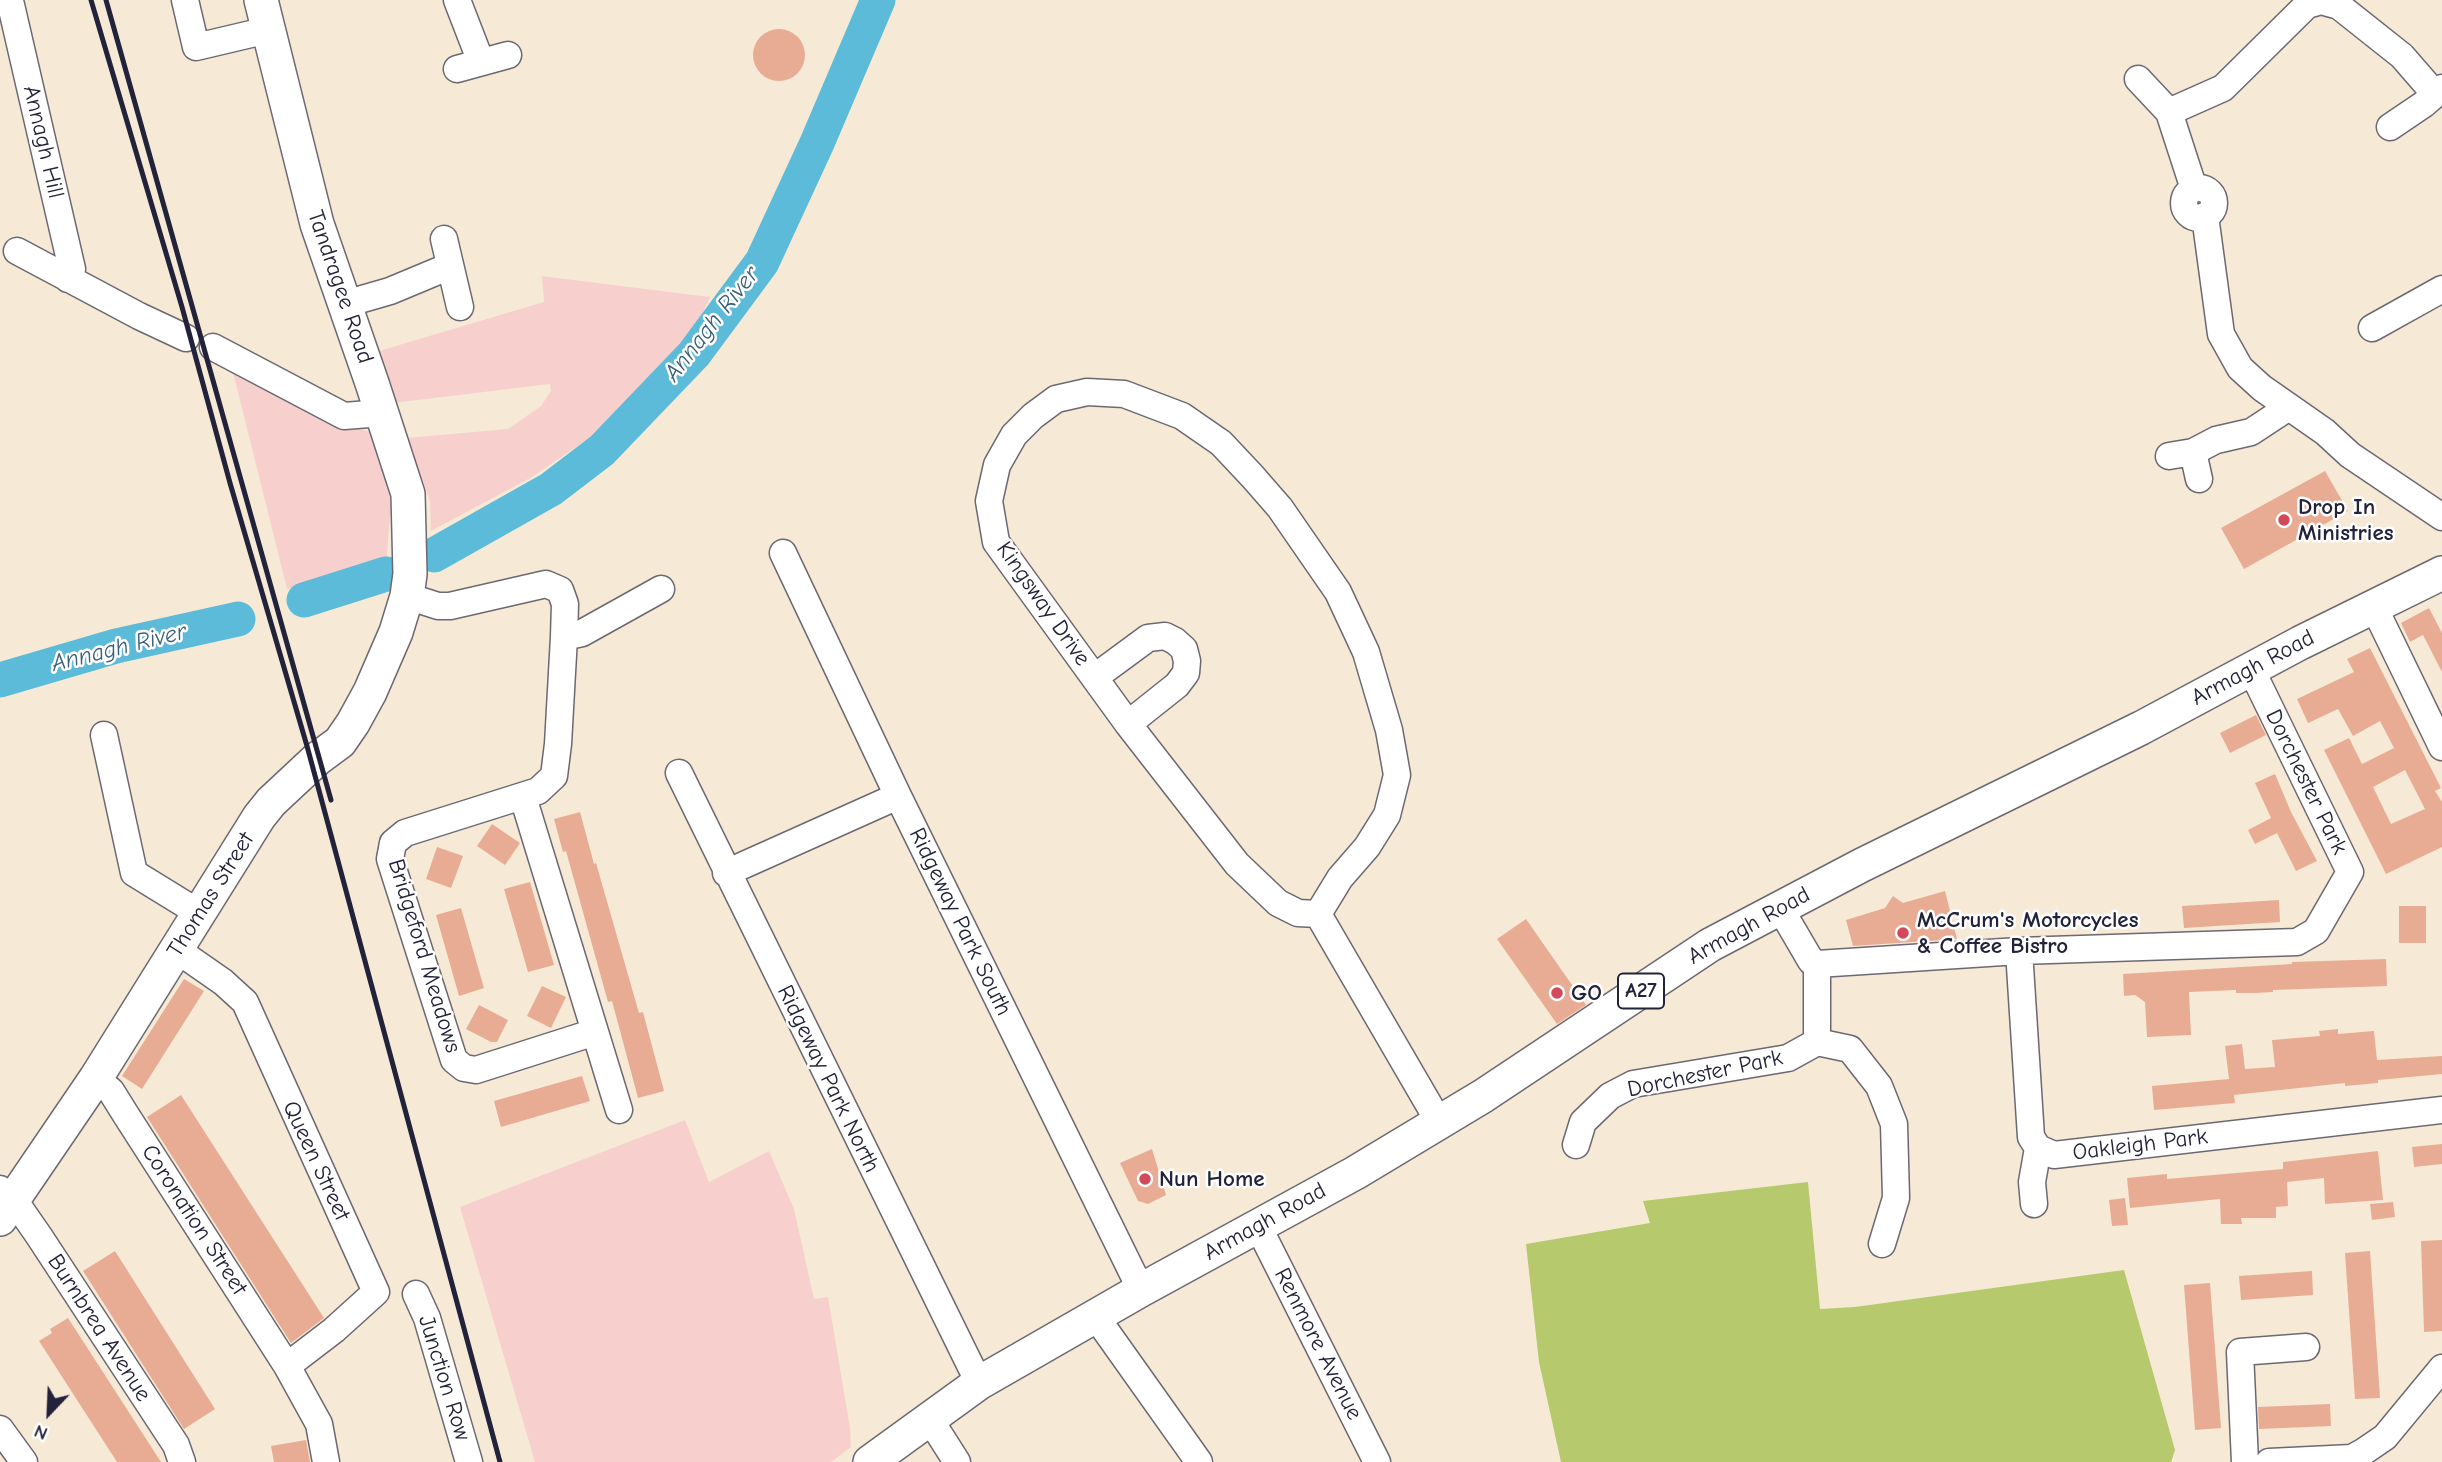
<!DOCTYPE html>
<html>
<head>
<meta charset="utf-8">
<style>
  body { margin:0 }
  #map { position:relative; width:2442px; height:1462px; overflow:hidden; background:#f6ead6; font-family:"Comic Neue",sans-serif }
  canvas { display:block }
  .north { position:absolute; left:14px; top:1378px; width:70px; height:70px; -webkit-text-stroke:5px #fff; paint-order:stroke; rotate:203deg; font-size:19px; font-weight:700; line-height:28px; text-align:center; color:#22223b }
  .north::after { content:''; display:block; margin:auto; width:24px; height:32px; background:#22223b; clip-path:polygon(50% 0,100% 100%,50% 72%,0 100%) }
</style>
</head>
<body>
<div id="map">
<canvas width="2442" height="1462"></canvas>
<div class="north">N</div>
</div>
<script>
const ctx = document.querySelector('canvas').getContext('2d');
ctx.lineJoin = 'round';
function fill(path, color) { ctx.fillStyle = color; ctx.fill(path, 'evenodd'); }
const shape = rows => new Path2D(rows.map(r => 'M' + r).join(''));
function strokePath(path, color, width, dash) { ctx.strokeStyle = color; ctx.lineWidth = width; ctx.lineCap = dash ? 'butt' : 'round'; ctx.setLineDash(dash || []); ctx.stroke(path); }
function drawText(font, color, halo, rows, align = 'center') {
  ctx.font = font + ' "Comic Neue",sans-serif'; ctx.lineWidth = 5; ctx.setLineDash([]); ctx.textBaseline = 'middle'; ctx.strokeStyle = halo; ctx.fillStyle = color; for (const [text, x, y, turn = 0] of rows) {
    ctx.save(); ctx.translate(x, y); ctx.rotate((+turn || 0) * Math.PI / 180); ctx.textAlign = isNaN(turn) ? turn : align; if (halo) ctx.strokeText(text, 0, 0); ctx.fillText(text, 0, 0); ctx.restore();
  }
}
const built = shape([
  [542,276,710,297,687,347,604,428,532,477,431,531,430,501,407,438,508,429,541,406,551,391,550,384,393,403,379,351,544,302],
  [233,372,326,422,372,432,378,447,391,503,386,567,378,564,287,589],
  [685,1120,709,1182,769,1151,794,1209,814,1299,828,1297,850,1428,851,1447,831,1462,535,1462,460,1207]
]);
const green = shape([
  [1808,1182,1820,1309,1855,1307,2124,1270,2175,1450,2171,1462,1561,1462,1539,1362,1526,1244,1650,1223,1643,1201]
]);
const river = shape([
  [434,555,551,489,602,450,694,354,762,262,817,143,878,0],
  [304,600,386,574],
  [0,680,116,646,238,619]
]);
const building = shape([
  '753 55a26 26 0 1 1 52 0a26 26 0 1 1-52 0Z',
  [2325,471,2348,511,2244,569,2221,528],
  [2429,608,2442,633,2442,672,2423,635,2410,642,2401,623],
  [2370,648,2441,788,2435,791,2442,802,2442,847,2386,874,2324,750,2349,738,2362,764,2394,748,2380,721,2353,736,2338,709,2308,723,2297,699,2354,672,2347,659],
  [2405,770,2425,809,2391,824,2373,787],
  [2256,715,2266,735,2230,753,2220,733],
  [2275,774,2291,812,2317,861,2296,871,2277,833,2255,844,2248,830,2271,818,2255,783],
  [580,812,594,864,596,863,639,1013,643,1012,664,1091,638,1098,612,1001,608,1002,566,851,563,852,554,819],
  [492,824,520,843,505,865,477,846],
  [437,847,463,856,451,888,426,879],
  [530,882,554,965,528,972,504,889],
  [1945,891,1957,939,1853,946,1846,920,1885,908,1893,896,1903,903],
  [2279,900,2280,922,2184,928,2182,906],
  [2399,906,2426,906,2426,943,2399,943],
  [461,908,484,988,459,996,436,915],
  [1526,919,1586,1005,1557,1024,1497,939],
  [2386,959,2387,986,2273,990,2273,992,2254,993,2236,993,2236,990,2189,992,2191,1035,2147,1037,2145,1002,2135,995,2124,996,2123,974,2292,964,2292,962],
  [184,979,204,991,142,1089,122,1076],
  [542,986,566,997,551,1028,527,1016],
  [479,1005,508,1020,497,1042,491,1042,466,1029],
  [2338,1029,2338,1034,2374,1031,2377,1060,2442,1056,2442,1074,2378,1080,2378,1083,2345,1086,2345,1083,2234,1095,2235,1103,2154,1110,2152,1086,2229,1079,2225,1046,2242,1044,2245,1069,2275,1067,2272,1040,2320,1036,2319,1031],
  [582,1076,590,1101,501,1127,494,1101],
  [181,1095,324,1318,291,1343,147,1117],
  [2442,1144,2442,1164,2414,1167,2412,1147],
  [1152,1149,1166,1195,1148,1204,1138,1201,1120,1163],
  [2378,1151,2383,1200,2325,1204,2324,1178,2287,1182,2288,1206,2276,1207,2276,1218,2241,1218,2242,1224,2221,1224,2220,1199,2130,1208,2127,1178,2167,1174,2167,1179,2283,1169,2283,1162],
  [2125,1198,2128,1225,2112,1226,2109,1200],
  [2393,1202,2395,1217,2372,1220,2370,1204],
  [2442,1240,2442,1331,2424,1332,2421,1241],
  [115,1251,215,1409,184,1429,83,1271],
  [2370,1251,2380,1398,2355,1399,2345,1253],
  [2312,1271,2313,1295,2241,1300,2239,1276],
  [2210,1283,2221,1428,2195,1430,2184,1285],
  [68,1318,90,1352,161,1462,117,1462,39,1341,52,1333,50,1329],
  [2330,1404,2331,1426,2259,1429,2258,1407],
  [306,1440,310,1462,274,1462,271,1446]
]);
const minor = shape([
  [185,0,196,47,268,30],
  [457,0,481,62],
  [11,5,72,269,68,279],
  [457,69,508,55],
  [2138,79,2169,112,2194,189],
  [2169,112,2223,88,2307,5,2321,1,2339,6,2402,56,2435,94],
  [2390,127,2424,104,2442,88],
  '2184 203a15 15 0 1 1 30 0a15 15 0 1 1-30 0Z',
  [2205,216,2221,334,2240,368,2262,388,2325,432,2350,455,2442,517],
  [444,239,460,307],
  [17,251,139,316,186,338],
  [345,304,390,291,450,266],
  [2372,328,2442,289],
  [213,347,344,416,382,413],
  [2193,452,2199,479],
  [2169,456,2193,452,2216,440,2251,432,2289,407],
  [783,553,898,796,1141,1290],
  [407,596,438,606,450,606,546,584,560,590,565,604,564,637,558,744,554,776,538,791,405,833,393,843,390,859,454,1060,464,1068,476,1070,595,1032],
  [2374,607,2442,747],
  [564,637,582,633,661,589],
  [1095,677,1148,638,1165,636,1175,641,1184,649,1187,661,1186,673,1177,685,1128,724],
  [104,735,134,873,199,913],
  [679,773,979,1383],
  [523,797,619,1110],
  [726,873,898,796],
  [1780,908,1811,961,1817,964,2019,951,2297,942,2316,931,2350,872,2251,669],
  [1318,914,1340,878,1367,847,1387,815,1397,775,1389,730,1366,652,1338,592,1280,508,1253,477,1221,443,1182,416,1124,394,1087,392,1056,399,1033,416,1014,435,997,465,989,501,996,542,1128,724,1237,864,1278,903,1298,913,1318,914,1439,1122],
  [177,950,223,982,245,1002,376,1292,334,1330,287,1366],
  [2019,951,2031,1137,2038,1148,2054,1155,2442,1110],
  [1817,1042,1850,1049,1879,1086,1894,1124,1896,1198,1882,1244],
  [96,1078,111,1091,126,1115,287,1366,319,1424,326,1462],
  [1576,1145,1583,1122,1610,1096,1633,1084,1788,1058,1817,1042,1817,964],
  [0,1189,14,1200,39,1236,176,1445,182,1462],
  [2034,1204,2032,1182,2038,1148],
  [1258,1226,1377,1462],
  [416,1294,427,1318,469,1462],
  [1096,1317,1199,1462],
  [929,1418,957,1462],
  [0,1429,24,1462],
  [2245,1462,2240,1352,2306,1347],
  [2269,1462,2352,1458,2363,1452,2385,1437,2442,1368]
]);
const major = shape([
  [0,1219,96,1078,259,817,271,802,317,759,340,742,353,723,370,692,396,632,407,596,410,574,408,494,372,383,317,224,261,0],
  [870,1462,979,1383,1141,1290,1355,1173,1483,1096,1710,945,1862,865,2141,728,2300,643,2442,573]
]);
const rail = shape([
  [91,0,182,307,230,483,307,746,500,1462],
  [106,0,331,800]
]);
const markers = [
  [2284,520,7,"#d1495b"],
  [1903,933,7,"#d1495b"],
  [1557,993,7,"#d1495b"],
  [1145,1179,7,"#d1495b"]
];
const shields = [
  [1641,991,46]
];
const shieldNames = [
  ["A27",1641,991]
];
const streetNames = [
  ["Annagh Hill",43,142,77],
  ["Tandragee Road",340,287,71],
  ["Kingsway Drive",1043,604,55],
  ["Armagh Road",2253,668,-28],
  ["Dorchester Park",2306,782,64],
  ["Thomas Street",211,895,-58],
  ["Ridgeway Park South",960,922,64],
  ["Armagh Road",1749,926,-29],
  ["Bridgeford Meadows",424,956,73],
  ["Dorchester Park",1705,1074,-12],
  ["Ridgeway Park North",828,1079,64],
  ["Oakleigh Park",2140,1145,-7],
  ["Queen Street",316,1161,65],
  ["Coronation Street",194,1220,57],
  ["Armagh Road",1265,1222,-29],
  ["Burnbrea Avenue",99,1328,57],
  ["Renmore Avenue",1318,1344,63],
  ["Junction Row",444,1378,73]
];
const poiNames = [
  ["Drop In",2298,507],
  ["Ministries",2298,533],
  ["McCrum's Motorcycles",1917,920],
  ["& Coffee Bistro",1917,946],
  ["GO",1571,993],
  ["Nun Home",1159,1179]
];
const waterNames = [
  ["Annagh River",712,324,-52],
  ["Annagh River",119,648,-14]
];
fill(built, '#f7d0cd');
fill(green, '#b6c96c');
strokePath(river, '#5bbbd9', 35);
fill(building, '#e8ac94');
strokePath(minor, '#6c6871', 29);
strokePath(major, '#6c6871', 36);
strokePath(minor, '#fff', 26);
strokePath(major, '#fff', 33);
strokePath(rail, '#22223b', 5);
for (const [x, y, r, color] of markers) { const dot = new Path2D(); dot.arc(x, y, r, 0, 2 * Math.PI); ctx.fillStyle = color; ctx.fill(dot); strokePath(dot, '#fff', 2.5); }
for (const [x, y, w] of shields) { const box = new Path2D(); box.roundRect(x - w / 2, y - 17.5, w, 35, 5); ctx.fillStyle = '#fff'; ctx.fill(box); strokePath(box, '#22223b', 2); }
drawText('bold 21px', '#22223b', null, shieldNames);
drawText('23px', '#22223b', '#fff', streetNames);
drawText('bold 23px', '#22223b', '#fff', poiNames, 'left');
drawText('italic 24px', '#395f7a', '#fff', waterNames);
</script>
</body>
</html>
